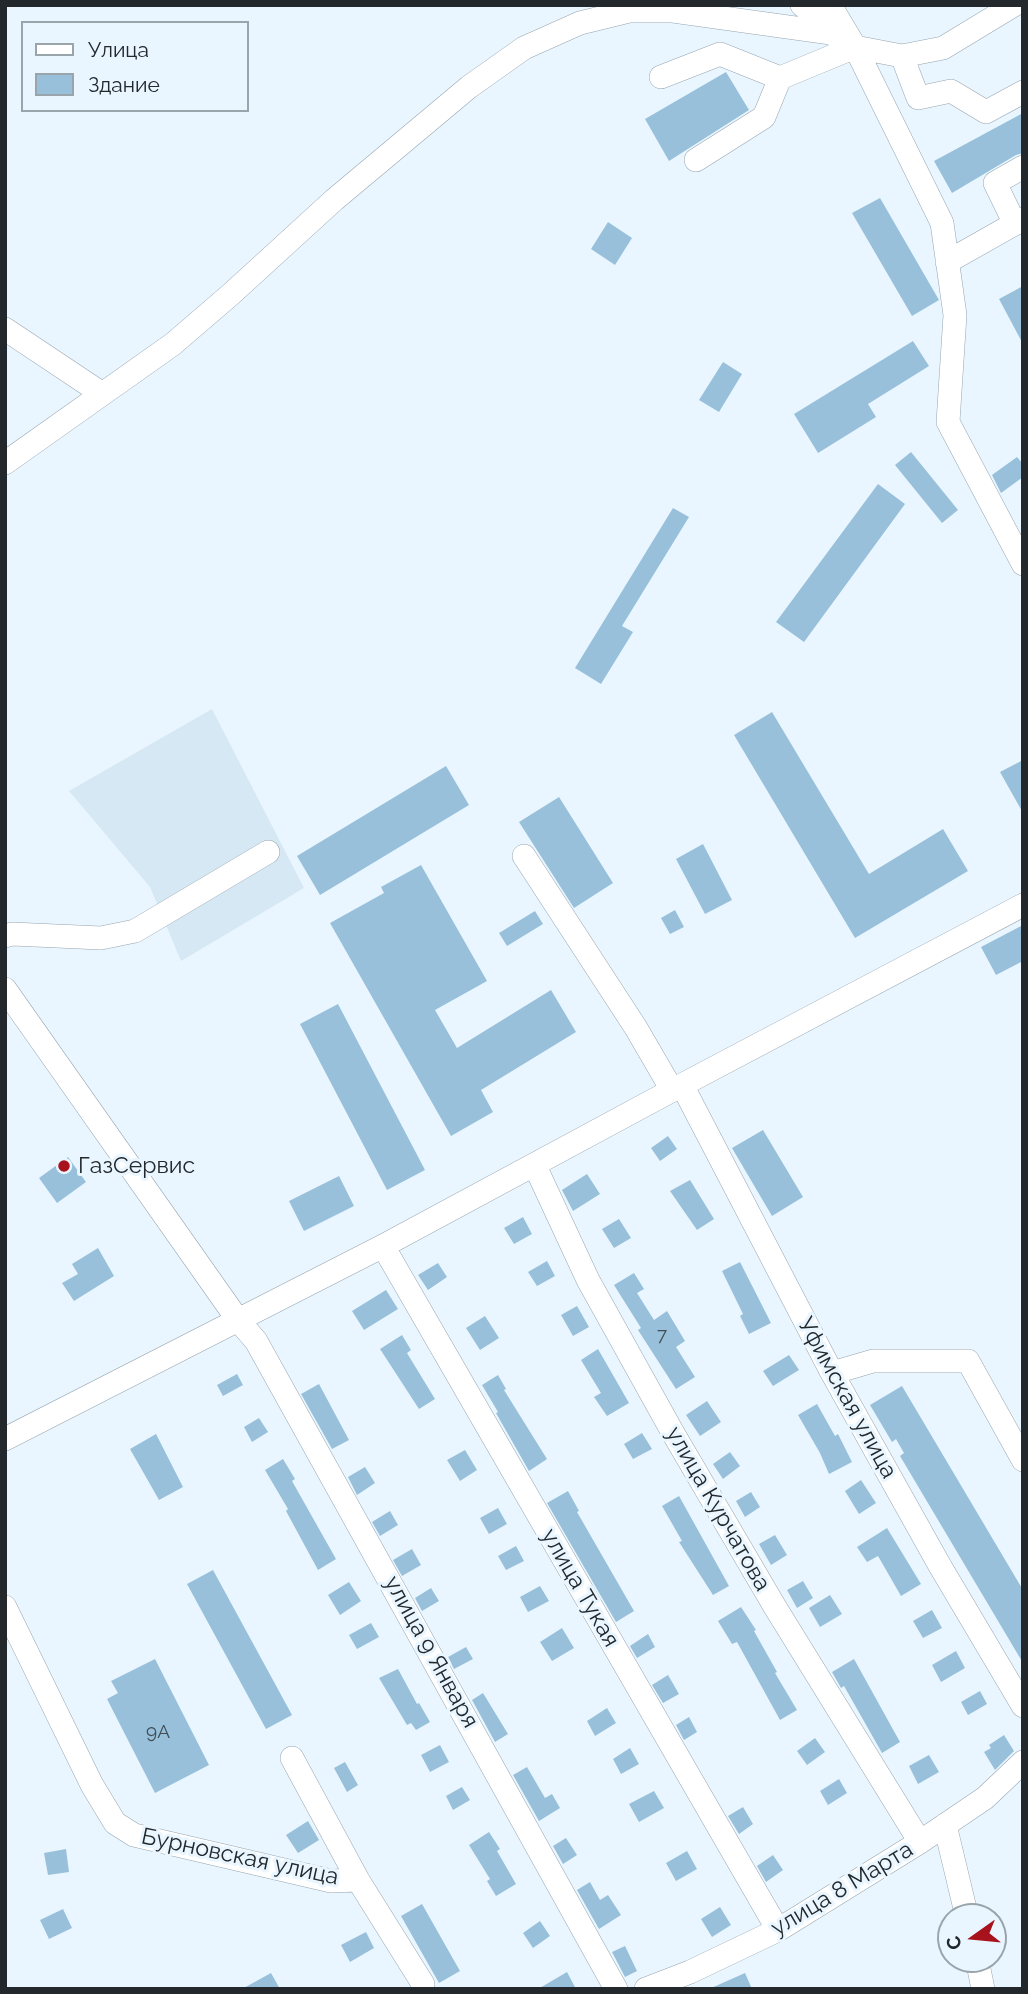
<!DOCTYPE html>
<html>
<head>
<meta charset="utf-8">
<style>
  body { margin:0 }
  #map { position:relative; width:1028px; height:1994px; overflow:hidden; background:#e9f6ff; font-family:Raleway,sans-serif }
  canvas { display:block }
  .frame { position:absolute; inset:0; border:7px solid #22282c; pointer-events:none }
  .legend { position:absolute; left:21px; top:21px; width:228px; height:91px; box-sizing:border-box; background:#e9f6ff; border:2px solid #99a4ab; margin:0; padding:9px 12px; list-style:none; font-size:21px; color:#22282c }
  .legend li { display:flex; align-items:center; gap:14px; height:35px }
  .legend b { width:35px; border:2px solid #99a4ab }
  .north { position:absolute; left:937px; top:1903px; width:70px; height:70px; box-sizing:border-box; background:#e9f6ff; border:2px solid #99a4ab; border-radius:50%; rotate:255deg; font-size:19px; font-weight:700; line-height:28px; text-align:center; color:#22282c }
  .north::after { content:''; display:block; margin:auto; width:24px; height:32px; background:#a8121c; clip-path:polygon(50% 0,100% 100%,50% 72%,0 100%) }
</style>
</head>
<body>
<div id="map">
<canvas width="1028" height="1994"></canvas>
<div class="frame"></div>
<ul class="legend">
<li><b style="height:9px;background:#fff"></b>Улица</li>
<li><b style="height:19px;background:#98c0da"></b>Здание</li>
</ul>
<div class="north">С</div>
</div>
<script>
const ctx = document.querySelector('canvas').getContext('2d');
ctx.lineJoin = 'round';
function fill(path, color) { ctx.fillStyle = color; ctx.fill(path, 'evenodd'); }
const shape = rows => new Path2D(rows.map(r => 'M' + r).join(''));
function strokePath(path, color, width, dash) { ctx.strokeStyle = color; ctx.lineWidth = width; ctx.lineCap = dash ? 'butt' : 'round'; ctx.setLineDash(dash || []); ctx.stroke(path); }
function drawText(font, color, halo, rows, align = 'center') {
  ctx.font = font + ' Raleway,sans-serif'; ctx.lineWidth = 6; ctx.setLineDash([]); ctx.textBaseline = 'middle'; ctx.strokeStyle = halo; ctx.fillStyle = color; for (const [text, x, y, turn = 0] of rows) {
    ctx.save(); ctx.translate(x, y); ctx.rotate((+turn || 0) * Math.PI / 180); ctx.textAlign = isNaN(turn) ? turn : align; if (halo) ctx.strokeText(text, 0, 0); ctx.fillText(text, 0, 0); ctx.restore();
  }
}
const built = shape([
  [212,709,304,888,181,961,150,887,69,791]
]);
const building = shape([
  [726,72,749,110,669,161,645,119],
  [1023,113,1023,153,1016,155,952,193,934,161],
  [880,198,939,300,912,316,852,213],
  [608,222,632,238,615,265,591,249],
  [1023,286,1023,344,999,299],
  [913,341,929,366,868,404,876,417,818,453,794,414],
  [723,362,742,374,719,412,699,400],
  [911,452,958,510,942,523,895,465],
  [1017,457,1023,464,1023,477,1001,493,992,475],
  [878,484,905,504,804,642,776,622],
  [673,508,689,517,622,626,633,632,601,684,575,668],
  [772,712,869,874,943,829,968,871,855,938,734,735],
  [1023,760,1023,813,1000,772],
  [446,766,469,805,320,895,297,856],
  [559,797,613,883,574,908,519,822],
  [703,844,732,900,705,914,676,859],
  [421,865,487,981,435,1010,457,1048,551,990,576,1032,481,1090,493,1112,451,1136,330,923,384,893,381,887],
  [675,910,684,927,670,934,661,918],
  [535,911,543,924,507,946,499,933],
  [1023,925,1023,961,996,975,981,947],
  [338,1004,425,1170,387,1190,300,1024],
  [763,1130,803,1197,772,1216,732,1148],
  [668,1136,677,1149,660,1161,651,1148],
  [68,1157,86,1182,57,1203,39,1178],
  [587,1174,600,1194,573,1211,562,1190],
  [339,1176,354,1206,304,1231,289,1201],
  [690,1180,714,1219,697,1230,670,1191],
  [523,1217,532,1234,514,1244,504,1228],
  [619,1219,631,1238,614,1248,602,1229],
  [98,1248,114,1276,74,1301,62,1283,78,1274,72,1264],
  [547,1261,555,1276,537,1286,528,1272],
  [740,1262,771,1323,749,1334,740,1316,743,1314,722,1271],
  [438,1263,447,1277,428,1290,418,1275],
  [634,1273,644,1289,637,1293,654,1320,667,1311,685,1341,676,1347,695,1377,676,1389,638,1330,641,1328,614,1285],
  [386,1290,398,1309,364,1330,352,1311],
  [577,1306,589,1327,573,1336,561,1315],
  [485,1316,499,1338,480,1350,466,1328],
  [402,1335,411,1350,407,1353,435,1399,419,1409,380,1349],
  [598,1349,629,1403,607,1416,594,1397,601,1393,581,1360],
  [789,1355,799,1370,773,1386,763,1371],
  [237,1374,243,1385,223,1396,217,1385],
  [498,1375,506,1389,504,1390,547,1459,529,1471,496,1413,498,1412,482,1385],
  [319,1384,349,1440,332,1449,301,1394],
  [902,1386,1023,1590,1023,1663,900,1456,904,1453,896,1439,892,1442,870,1405],
  [707,1401,721,1422,700,1436,686,1415],
  [817,1404,835,1436,838,1434,852,1462,829,1474,820,1453,798,1415],
  [259,1418,268,1432,252,1442,244,1427],
  [642,1433,652,1449,633,1459,624,1444],
  [156,1434,183,1487,159,1500,130,1449],
  [465,1450,477,1470,460,1481,447,1460],
  [730,1452,740,1466,723,1479,713,1464],
  [283,1459,295,1479,292,1481,336,1559,318,1570,286,1511,288,1509,265,1470],
  [365,1467,375,1483,357,1495,348,1477],
  [861,1480,876,1503,859,1514,845,1491],
  [568,1491,579,1511,577,1512,634,1611,616,1622,547,1503],
  [751,1492,760,1507,745,1517,736,1501],
  [679,1496,729,1586,713,1595,679,1542,682,1541,662,1506],
  [498,1508,507,1524,489,1534,480,1518],
  [390,1511,398,1525,380,1536,372,1522],
  [887,1528,921,1584,901,1596,878,1556,867,1562,857,1547],
  [775,1535,787,1555,771,1565,759,1544],
  [516,1546,524,1561,506,1570,498,1556],
  [412,1549,421,1565,402,1576,393,1560],
  [213,1570,292,1715,266,1729,187,1584],
  [803,1581,813,1598,797,1608,787,1590],
  [349,1582,361,1601,340,1615,328,1595],
  [540,1586,549,1601,528,1612,520,1597],
  [431,1588,439,1601,422,1611,415,1598],
  [830,1595,842,1614,820,1627,809,1608],
  [741,1607,756,1630,754,1631,777,1672,775,1673,797,1710,780,1720,737,1642,732,1644,718,1621],
  [932,1610,942,1628,923,1638,913,1621],
  [371,1623,379,1637,357,1649,349,1635],
  [562,1628,574,1648,552,1661,540,1642],
  [648,1634,655,1647,637,1658,630,1646],
  [466,1647,473,1659,454,1669,448,1657],
  [956,1651,965,1668,941,1682,932,1665],
  [155,1659,209,1765,155,1793,107,1699,118,1693,111,1681],
  [854,1659,900,1742,882,1753,844,1686,841,1688,832,1672],
  [398,1669,417,1704,419,1703,430,1722,416,1730,411,1723,407,1725,379,1678],
  [668,1675,679,1694,663,1703,652,1685],
  [980,1691,987,1704,968,1715,961,1702],
  [483,1693,508,1734,495,1742,472,1700],
  [607,1708,616,1723,595,1736,587,1721],
  [689,1717,697,1732,684,1740,676,1725],
  [1004,1735,1014,1751,995,1770,984,1752,991,1748,989,1745],
  [815,1738,825,1752,807,1765,797,1751],
  [440,1745,449,1762,430,1772,421,1755],
  [630,1748,639,1764,621,1774,613,1759],
  [929,1755,939,1772,918,1784,909,1766],
  [345,1762,358,1785,347,1792,334,1768],
  [527,1767,545,1798,552,1794,560,1808,539,1821,513,1775],
  [839,1779,847,1793,828,1805,820,1791],
  [462,1787,470,1800,453,1810,446,1796],
  [654,1791,664,1808,639,1822,629,1804],
  [743,1807,753,1824,739,1834,728,1816],
  [308,1821,319,1840,298,1853,286,1835],
  [489,1832,500,1849,497,1851,516,1884,496,1896,487,1881,490,1879,469,1845],
  [566,1838,577,1855,563,1864,553,1846],
  [66,1849,69,1872,48,1875,44,1853],
  [687,1851,697,1869,676,1881,666,1863],
  [773,1855,783,1870,766,1882,757,1866],
  [590,1882,600,1900,608,1895,621,1915,599,1929,577,1890],
  [422,1904,460,1971,439,1983,401,1916],
  [720,1907,731,1925,712,1937,701,1919],
  [63,1909,72,1928,49,1939,40,1920],
  [540,1921,550,1936,533,1948,523,1933],
  [366,1932,374,1948,350,1962,341,1945],
  [625,1946,637,1971,625,1977,612,1952],
  [567,1972,576,1989,538,1989],
  [271,1973,280,1989,242,1989],
  [745,1973,752,1989,709,1989]
]);
const minor = shape([
  [802,5,836,32],
  [830,5,855,47,942,223,955,315,948,422,1023,564],
  [902,56,918,98,951,91,986,112,1023,92],
  [661,77,720,54,780,78,855,47],
  [696,160,764,117,780,78],
  [1015,224,995,183,1023,167],
  [947,262,1023,219],
  [5,329,101,393],
  [5,463,173,344,230,295,334,200,469,87,524,48,580,23,629,11,673,11,831,33,855,47,902,56,943,48,1014,5],
  [524,856,636,1028,672,1090],
  [5,936,12,934,101,938,135,931,268,852],
  [5,989,238,1320,256,1341,616,1989],
  [682,1085,832,1373,940,1566,1023,1706],
  [535,1166,588,1280,673,1433,775,1607,920,1842],
  [383,1246,778,1930],
  [832,1373,873,1361,968,1361,1023,1460],
  [5,1439,383,1246,682,1085,1023,905],
  [5,1607,92,1785,115,1823,134,1835,331,1881,358,1880],
  [292,1758,358,1880,423,1984],
  [945,1825,967,1917],
  [977,1959,983,1989],
  [646,1989,690,1972,778,1930,920,1842,985,1798,1023,1762]
]);
const markers = [
  [64,1166,7,"#a8121c"]
];
const numberNames = [
  ["7",662,1335],
  ["9А",158,1732]
];
const poiNames = [
  ["ГазСервис",78,1166]
];
const streetNames = [
  ["Уфимская улица",847,1398,61],
  ["улица Курчатова",718,1509,60],
  ["улица Тукая",580,1588,60],
  ["улица 9 Января",431,1652,61],
  ["Бурновская улица",240,1857,12],
  ["улица 8 Марта",842,1889,-31]
];
fill(built, '#d6e8f4');
fill(building, '#98c0da');
strokePath(minor, '#96a5af', 24);
strokePath(minor, '#fff', 23);
for (const [x, y, r, color] of markers) { const dot = new Path2D(); dot.arc(x, y, r, 0, 2 * Math.PI); ctx.fillStyle = color; ctx.fill(dot); strokePath(dot, '#e9f6ff', 2.5); }
drawText('19px', '#404e58', null, numberNames);
drawText('23px', '#22282c', '#e9f6ff', poiNames, 'left');
drawText('23px', '#22282c', '#e9f6ff', streetNames);
</script>
</body>
</html>
